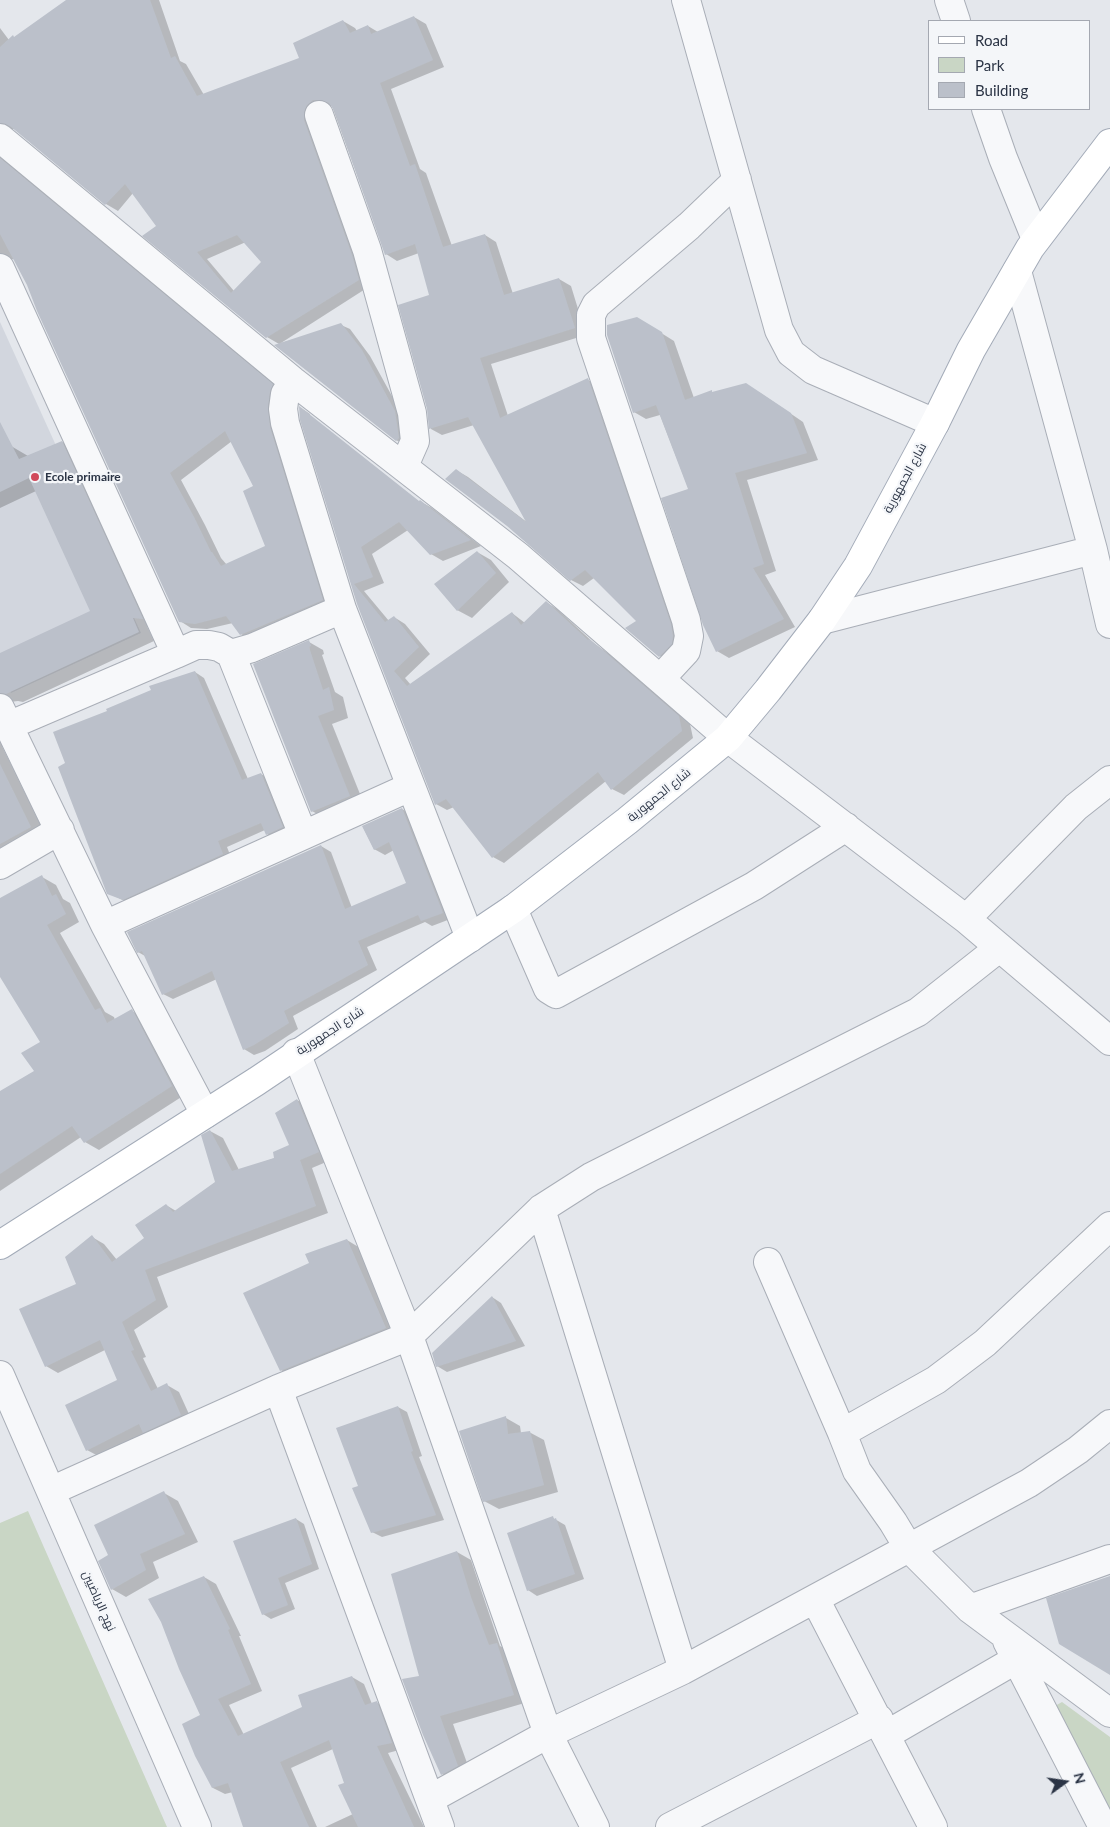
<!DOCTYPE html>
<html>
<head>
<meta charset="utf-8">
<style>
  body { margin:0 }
  #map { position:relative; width:1110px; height:1827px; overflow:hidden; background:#e4e7ec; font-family:Lato,sans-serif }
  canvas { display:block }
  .legend { position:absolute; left:928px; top:20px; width:162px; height:90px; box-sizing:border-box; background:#f4f6f9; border:1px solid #a4a8b1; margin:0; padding:6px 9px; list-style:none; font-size:15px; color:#2b3445 }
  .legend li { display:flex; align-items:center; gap:10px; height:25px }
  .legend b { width:25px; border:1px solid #a4a8b1 }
  .north { position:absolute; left:1040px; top:1757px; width:50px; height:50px; -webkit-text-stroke:4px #f4f6f9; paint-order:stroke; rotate:76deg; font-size:14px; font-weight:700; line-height:20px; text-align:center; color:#2b3445 }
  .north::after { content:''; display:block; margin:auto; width:18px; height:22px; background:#2b3445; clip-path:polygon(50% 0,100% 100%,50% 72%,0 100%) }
</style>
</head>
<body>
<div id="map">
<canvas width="1110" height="1827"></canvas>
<ul class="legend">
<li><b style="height:6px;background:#fff"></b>Road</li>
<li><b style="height:14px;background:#c9d6c5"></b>Park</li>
<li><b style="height:14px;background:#bbc0ca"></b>Building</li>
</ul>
<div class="north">N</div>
</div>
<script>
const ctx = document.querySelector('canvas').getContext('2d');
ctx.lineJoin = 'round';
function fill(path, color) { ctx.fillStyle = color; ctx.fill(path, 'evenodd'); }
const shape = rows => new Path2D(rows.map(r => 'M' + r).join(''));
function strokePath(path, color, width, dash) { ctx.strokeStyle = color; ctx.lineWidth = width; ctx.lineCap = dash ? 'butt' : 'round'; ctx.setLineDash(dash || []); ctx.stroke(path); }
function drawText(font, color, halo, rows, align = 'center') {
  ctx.font = font + ' Lato,Cairo,sans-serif'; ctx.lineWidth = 4.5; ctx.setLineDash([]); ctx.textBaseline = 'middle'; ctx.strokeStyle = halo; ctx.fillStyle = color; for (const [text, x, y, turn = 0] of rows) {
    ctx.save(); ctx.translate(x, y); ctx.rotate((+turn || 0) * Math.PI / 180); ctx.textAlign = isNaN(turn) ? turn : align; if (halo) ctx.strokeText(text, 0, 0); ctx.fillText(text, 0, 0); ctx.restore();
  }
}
const built = shape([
  [0,322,141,633,11,693,0,669]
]);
const green = shape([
  [28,1511,167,1827,0,1827,0,1523],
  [1062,1702,1110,1737,1110,1810,1055,1706]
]);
const shadow = shape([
  [68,0,159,0,180,61,186,64,204,95,301,59,343,21,355,28,357,31,368,26,378,32,414,17,426,24,444,67,391,89,420,169,426,173,452,246,485,235,496,242,513,294,559,279,571,286,586,335,491,364,508,416,588,380,600,387,682,632,671,663,660,656,637,621,594,578,583,586,571,580,456,470,468,477,528,523,474,425,442,435,431,429,428,409,430,296,419,253,397,261,386,254,332,106,325,107,370,286,281,343,341,325,350,329,370,356,403,416,405,445,396,440,279,344,267,337,144,236,157,226,133,193,118,211,106,204,15,129,7,129,0,134,0,28,9,40,15,38],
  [246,242,262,262,234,291,207,259],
  [0,156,284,392,334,607,253,641,241,634,233,623,207,629,191,628,180,621,28,284,15,259,5,260,0,264],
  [232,441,255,486,267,546,227,565,221,558,205,525,181,480],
  [650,326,674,341,694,398,714,393,759,392,803,422,818,460,747,480,776,571,765,575,795,627,729,658,717,651,689,490,660,415,646,419,634,412],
  [301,408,310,414,310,416,423,506,425,504,432,508,481,546,443,561,431,554,408,530,372,554,384,583,364,591,389,621,394,617,405,624,430,654,405,678,411,685,512,613,525,623,546,602,557,609,595,644,609,654,690,724,693,738,624,795,612,789,606,781,504,863,493,857,454,807,447,810,436,804,358,603],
  [62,442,78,452,157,627,147,626,154,641,23,702,18,701,10,702,10,742,2,746,46,836,0,862,0,655,92,611,36,491,0,508,0,451,11,446,28,456],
  [477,552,491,560,509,582,472,618,457,610],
  [309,642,323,650,324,654,322,655,335,692,343,697,348,718,332,724,364,804,326,819,312,811],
  [195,672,204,678,248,779,261,774,271,780,292,833,276,840,267,834,265,830,227,847,232,860,133,905,108,893,67,764,109,712],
  [402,809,412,815,453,918,432,926,425,922,367,947,377,970,293,1016,298,1029,265,1051,254,1055,244,1049,217,979,173,999,163,994,145,956,138,952,321,846,331,852,352,908,407,884,394,850,385,855,374,849,363,827],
  [42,877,56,885,63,899,70,903,79,922,60,933,105,1012,114,1017,115,1020,132,1011,146,1019,186,1094,99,1150,85,1142,81,1137,0,1191,0,1093,36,1072,42,1042,0,975,0,899],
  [297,1100,310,1107,331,1160,312,1168,328,1213,157,1277,168,1307,134,1330,146,1357,143,1358,158,1389,167,1385,179,1392,193,1423,100,1457,87,1450,118,1380,105,1350,58,1373,46,1366,78,1285,92,1237,104,1244,117,1260,146,1238,166,1205,176,1211,216,1182,210,1131,223,1138,239,1170,275,1158,291,1145],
  [347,1240,360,1248,398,1336,295,1378,281,1370,311,1264],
  [492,1297,501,1303,525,1346,447,1372,437,1366],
  [398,1407,407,1412,422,1456,419,1457,444,1520,382,1537,372,1532,359,1486],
  [506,1418,520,1426,521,1433,529,1432,544,1440,558,1492,499,1509,484,1501],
  [164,1493,178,1501,198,1542,153,1562,159,1578,126,1597,112,1589,110,1556],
  [553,1518,565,1525,584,1579,537,1596,528,1590],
  [296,1519,304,1524,319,1569,285,1583,295,1609,271,1619,263,1614],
  [457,1552,471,1560,500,1646,511,1652,528,1702,453,1724,471,1774,456,1782,442,1774,421,1676],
  [204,1577,216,1584,241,1636,239,1636,262,1691,229,1705,244,1735,303,1708,352,1677,364,1684,372,1704,376,1702,388,1709,403,1749,388,1753,424,1827,325,1827,353,1814,345,1784,333,1749,291,1768,317,1827,244,1827,233,1792,225,1794,213,1788,202,1715]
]);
const building = shape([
  [66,0,150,0,171,58,175,56,197,96,299,58,293,43,343,20,350,33,368,25,371,34,414,16,433,60,380,83,410,166,415,164,443,247,485,234,504,295,559,278,575,328,480,358,500,418,588,378,671,624,673,636,672,644,659,657,625,628,636,621,585,570,570,581,507,526,445,479,456,469,526,522,468,417,429,429,427,409,398,305,429,295,415,244,385,255,334,110,329,103,321,100,313,100,307,105,304,113,304,120,352,255,359,280,266,338,142,236,156,226,125,184,105,205,10,126,0,123,0,47,13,35,14,37],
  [237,235,261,262,231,293,197,252],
  [0,158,273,384,270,392,268,407,270,427,323,600,240,635,226,616,195,624,179,622,37,311,27,285,0,234],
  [225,431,253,486,243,491,265,546,221,566,212,552,211,552,194,517,170,473],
  [637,317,662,332,685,400,712,390,712,392,746,383,791,413,807,453,735,473,764,564,753,568,784,619,716,652,703,625,661,498,688,489,656,405,633,413,607,335,607,325],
  [341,323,362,350,395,411,399,438,396,441,274,345],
  [299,406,419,501,420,500,471,540,430,555,399,522,361,547,373,577,354,584,385,622,394,616,419,647,394,671,407,686,512,612,521,625,546,601,588,640,589,639,598,646,679,716,682,731,611,790,598,772,492,858,446,799,435,805,357,604,300,420],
  [0,422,19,459,62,441,143,619,133,618,139,632,6,694,0,693,0,653,90,611,29,478,0,492],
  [477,551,496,573,457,611,434,584],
  [309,640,311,646,309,647,323,690,329,687,334,710,318,716,350,796,311,812,253,664],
  [195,671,242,780,261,773,283,827,266,835,261,823,218,841,223,854,123,900,107,894,104,886,58,767,65,763,53,732,107,711,106,709,151,690,149,686],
  [0,764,31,827,0,844],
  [402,808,443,913,421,921,418,915,358,941,368,965,284,1011,289,1023,254,1045,243,1050,212,971,162,995,142,951,137,953,127,932,321,845,345,909,406,883,389,842,374,850,362,826],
  [42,875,52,896,56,894,66,914,47,925,95,1010,100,1008,107,1023,132,1009,172,1086,84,1143,72,1126,0,1174,0,1091,34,1071,21,1053,40,1042,0,977,0,898],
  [297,1099,319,1152,300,1160,316,1206,145,1270,156,1300,122,1322,134,1350,131,1351,151,1391,167,1383,181,1415,143,1433,139,1424,86,1451,65,1405,117,1380,100,1340,45,1367,19,1309,76,1284,65,1257,92,1235,112,1262,144,1238,135,1225,166,1204,173,1212,215,1182,201,1135,210,1130,232,1171,274,1158,273,1152,289,1145,275,1113],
  [347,1239,386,1328,280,1371,243,1293,309,1263,305,1254],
  [492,1296,516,1341,436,1367,432,1353],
  [398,1406,413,1451,411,1452,436,1515,371,1533,352,1488,358,1486,336,1428],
  [506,1416,508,1434,530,1431,544,1485,483,1502,459,1431],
  [164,1491,185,1534,140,1554,146,1570,111,1590,98,1561,108,1555,94,1525],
  [553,1516,554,1519,556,1518,575,1574,527,1591,507,1533],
  [296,1518,312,1564,278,1578,288,1605,262,1615,233,1541],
  [457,1551,471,1597,489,1645,497,1643,514,1695,440,1716,458,1766,441,1775,423,1735,402,1679,419,1676,391,1574],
  [204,1576,230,1629,228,1630,251,1684,218,1699,238,1736,302,1707,298,1695,352,1676,365,1705,377,1701,392,1743,377,1746,414,1827,358,1827,338,1785,344,1783,329,1740,280,1762,309,1827,243,1827,228,1783,212,1788,195,1756,182,1724,200,1715,179,1669,161,1622,148,1599],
  [1110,1576,1110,1675,1059,1644,1046,1598]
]);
const minor = shape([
  [686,0,779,330,791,353,813,370,935,423],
  [949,0,956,21],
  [986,109,1003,158,1036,239],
  [319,115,367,250,412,413,415,441,404,466],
  [0,138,293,381,518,556,728,738,966,919,1110,1041],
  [0,268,176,654,8,726],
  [1017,271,1093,550,1110,624],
  [293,381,285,394,283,409,285,423,342,609,470,938],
  [822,620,1093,550],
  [176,654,196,645,209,645,219,647,231,654],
  [660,679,686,651,689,636,686,620,591,338,591,315,596,305,689,226,737,180],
  [0,708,105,925,205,1114],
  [303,835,231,654,252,648,342,609],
  [0,865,60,830],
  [513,909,548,989,556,994,754,886,846,827],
  [966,919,1076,807,1110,780],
  [105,925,410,787],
  [296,1053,409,1336,548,1734,595,1827],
  [541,1209,683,1670],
  [768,1262,842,1433,857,1471,893,1522,908,1547,970,1609,1110,1713],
  [0,1375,197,1827],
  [278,1389,440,1827],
  [842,1433,936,1380,985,1343,1110,1226],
  [51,1491,278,1389,409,1336,541,1209,591,1177,918,1012,999,948],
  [815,1599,933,1827],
  [970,1609,1110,1559],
  [1007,1641,1103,1827],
  [886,1735,1017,1659],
  [430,1799,548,1734,683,1670,1029,1483,1078,1450,1110,1424],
  [670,1827,879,1719]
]);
const major = shape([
  [0,1245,257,1081,513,909,627,821,728,738,768,690,822,620,858,566,935,423,971,350,1030,248,1110,143]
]);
const markers = [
  [35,477,5,"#d1495b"]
];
const poiNames = [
  ["Ecole primaire",45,477]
];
const streetNames = [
  ["شارع الجمهورية",905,478,-62],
  ["شارع الجمهورية",659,795,-39],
  ["شارع الجمهورية",330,1031,-33],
  ["نهج الرياضيين",99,1601,66]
];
fill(built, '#d2d6de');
fill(green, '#c9d6c5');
fill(shadow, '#0003');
fill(building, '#bbc0ca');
strokePath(minor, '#a9aeb7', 30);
strokePath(major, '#a3abb8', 30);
strokePath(minor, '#f7f8fa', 28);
strokePath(major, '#fff', 28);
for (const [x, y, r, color] of markers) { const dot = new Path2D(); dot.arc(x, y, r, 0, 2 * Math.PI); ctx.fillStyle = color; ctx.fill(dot); strokePath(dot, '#f4f6f9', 2); }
drawText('bold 12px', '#2b3445', '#f4f6f9', poiNames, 'left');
drawText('12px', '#2b3445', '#f4f6f9', streetNames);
</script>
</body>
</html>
